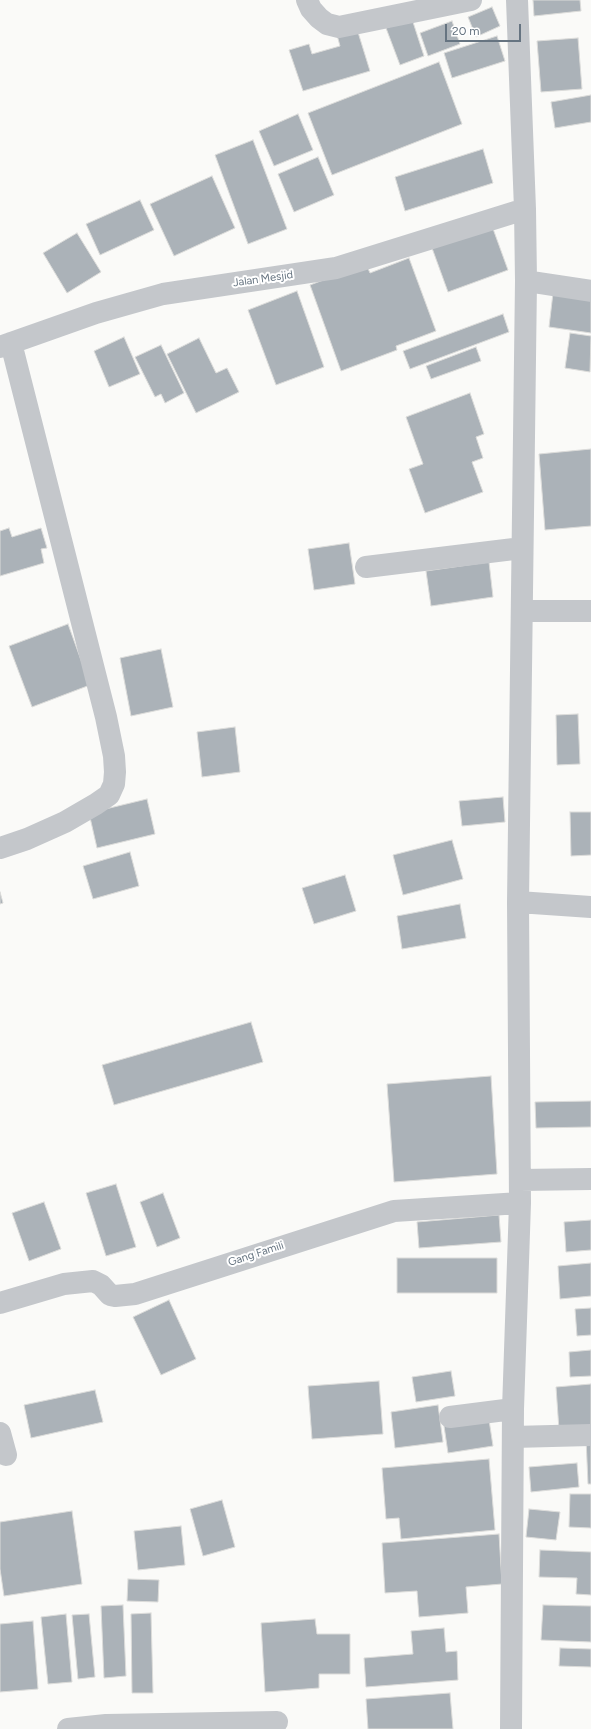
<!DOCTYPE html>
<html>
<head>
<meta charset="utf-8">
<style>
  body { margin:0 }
  #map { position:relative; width:591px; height:1729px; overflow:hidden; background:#fafaf8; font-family:Figtree,sans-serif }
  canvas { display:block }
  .scale { position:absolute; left:445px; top:24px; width:76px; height:18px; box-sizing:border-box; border:2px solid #667481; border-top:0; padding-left:5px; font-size:12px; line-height:14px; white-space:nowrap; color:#667481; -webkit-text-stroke:3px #fff; paint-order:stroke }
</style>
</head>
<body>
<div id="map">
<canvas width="591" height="1729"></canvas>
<div class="scale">20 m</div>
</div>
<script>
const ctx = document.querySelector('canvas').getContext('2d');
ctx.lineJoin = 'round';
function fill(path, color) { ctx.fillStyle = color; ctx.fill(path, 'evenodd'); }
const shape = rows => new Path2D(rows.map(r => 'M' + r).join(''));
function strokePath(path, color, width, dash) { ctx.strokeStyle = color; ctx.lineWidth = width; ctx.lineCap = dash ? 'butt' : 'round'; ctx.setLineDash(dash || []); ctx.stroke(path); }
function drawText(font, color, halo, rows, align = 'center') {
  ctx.font = font + ' Figtree,sans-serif'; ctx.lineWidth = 4; ctx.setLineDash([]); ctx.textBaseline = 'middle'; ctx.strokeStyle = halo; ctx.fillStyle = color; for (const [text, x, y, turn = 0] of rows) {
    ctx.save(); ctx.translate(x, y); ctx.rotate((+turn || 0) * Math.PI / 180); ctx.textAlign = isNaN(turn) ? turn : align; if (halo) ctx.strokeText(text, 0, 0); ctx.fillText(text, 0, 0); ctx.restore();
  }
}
const building = shape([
  [533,0,580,0,581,11,534,16,533,0],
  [492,7,500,26,476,37,468,17,492,7],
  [412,19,424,56,400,65,386,28,412,19],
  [452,21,460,44,428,56,420,33,452,21],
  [357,29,370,71,303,91,289,50,309,44,312,54,340,46,337,35,357,29],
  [497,36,505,61,452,78,444,53,497,36],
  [578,38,582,89,541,92,537,41,578,38],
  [439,62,462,124,332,175,308,113,439,62],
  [591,95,591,122,555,128,551,102,591,95],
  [298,114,313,150,274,166,259,131,298,114],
  [253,140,287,229,248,244,215,155,253,140],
  [483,149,493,183,405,211,395,177,483,149],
  [318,157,334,195,294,212,278,174,318,157],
  [212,176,235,228,174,256,150,204,212,176],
  [140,200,154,230,100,255,86,224,140,200],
  [492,226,508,270,448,292,432,248,492,226],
  [77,233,101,272,67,293,43,253,77,233],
  [409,258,436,331,396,346,397,350,341,371,310,285,366,264,370,273,409,258],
  [297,291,324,367,276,385,248,310,297,291],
  [553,293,591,298,591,333,549,327,553,293],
  [503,314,509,332,410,369,403,351,503,314],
  [570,333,591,336,590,372,565,368,570,333],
  [124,337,140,374,109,387,94,351,124,337],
  [199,338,216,373,227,368,239,392,196,413,167,354,199,338],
  [161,345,184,393,165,403,161,394,155,397,135,357,161,345],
  [476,347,481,361,431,379,426,366,476,347],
  [470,393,484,434,476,437,483,458,472,462,483,492,425,513,409,469,423,464,406,417,470,393],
  [591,449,591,526,545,530,539,454,591,449],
  [9,528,12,537,41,528,47,548,41,549,44,563,0,576,0,531,9,528],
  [349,543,355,584,314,590,308,549,349,543],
  [489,562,493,597,431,606,426,571,489,562],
  [68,624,90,685,32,707,9,646,68,624],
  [161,649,173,707,131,716,120,658,161,649],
  [578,714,580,764,557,765,556,715,578,714],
  [235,727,240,772,202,777,197,732,235,727],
  [503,797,505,822,462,826,459,801,503,797],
  [147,799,155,834,97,848,89,813,147,799],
  [570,812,591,812,591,855,571,856,570,812],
  [452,840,463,879,403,895,393,855,452,840],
  [130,852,139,886,93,899,83,866,130,852],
  [345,875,356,911,314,924,302,888,345,875],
  [0,892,3,903,0,904,0,892],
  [460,904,466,938,402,949,397,916,460,904],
  [251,1022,263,1062,114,1105,102,1065,251,1022],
  [491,1076,497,1174,394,1182,387,1084,491,1076],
  [591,1101,591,1127,536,1128,535,1102,591,1101],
  [116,1184,136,1247,106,1256,86,1193,116,1184],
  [163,1193,180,1238,157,1247,140,1202,163,1193],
  [44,1202,61,1249,29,1261,12,1213,44,1202],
  [499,1215,501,1242,419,1248,417,1222,499,1215],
  [591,1220,591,1250,566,1252,564,1222,591,1220],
  [397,1258,497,1258,497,1293,397,1293,397,1258],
  [591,1263,591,1296,560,1299,558,1266,591,1263],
  [169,1300,196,1359,161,1375,133,1317,169,1300],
  [591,1308,591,1335,577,1336,575,1309,591,1308],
  [591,1350,591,1376,570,1377,569,1352,591,1350],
  [451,1371,455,1396,416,1402,412,1377,451,1371],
  [379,1381,383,1434,312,1439,308,1386,379,1381],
  [591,1384,591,1428,559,1430,556,1387,591,1384],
  [95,1390,103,1422,31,1438,24,1405,95,1390],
  [438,1405,443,1442,395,1448,391,1412,438,1405],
  [489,1420,493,1446,448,1453,444,1426,489,1420],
  [586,1438,591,1438,591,1484,588,1484,586,1438],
  [489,1459,495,1530,401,1539,399,1518,386,1519,382,1468,489,1459],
  [577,1463,579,1487,531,1492,529,1467,577,1463],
  [570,1494,591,1494,591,1528,569,1527,570,1494],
  [222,1500,235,1547,203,1556,190,1509,222,1500],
  [529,1509,560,1512,556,1540,526,1537,529,1509],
  [72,1511,82,1584,4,1596,0,1569,0,1522,72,1511],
  [181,1526,185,1565,138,1570,134,1531,181,1526],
  [499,1534,502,1584,466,1587,468,1613,419,1617,417,1591,385,1593,382,1543,499,1534],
  [540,1550,591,1552,591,1595,576,1594,577,1578,539,1577,540,1550],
  [128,1579,159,1580,158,1602,127,1601,128,1579],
  [123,1605,126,1676,104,1678,101,1606,123,1605],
  [543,1605,591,1606,591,1642,541,1640,543,1605],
  [151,1613,153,1693,132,1693,131,1614,151,1613],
  [66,1614,72,1682,48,1684,41,1617,66,1614],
  [89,1614,95,1677,78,1679,72,1615,89,1614],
  [315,1619,317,1634,350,1634,350,1674,319,1674,319,1688,265,1692,261,1623,315,1619],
  [33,1621,38,1689,0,1692,0,1624,33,1621],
  [444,1628,446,1652,457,1651,458,1680,366,1687,364,1658,413,1654,411,1631,444,1628],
  [560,1648,591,1649,591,1667,559,1666,560,1648],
  [450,1693,453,1729,368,1729,366,1699,450,1693]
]);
const minor = shape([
  [307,0,311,9,319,18,327,24,339,27,471,0],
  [526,281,591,291],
  [0,347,96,313,163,294,336,268,525,209],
  [366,567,522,548],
  [522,611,591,611],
  [0,848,27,839,65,822,96,804,109,795,114,784,115,772,114,756,106,717,11,343],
  [518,902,591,907],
  [520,1180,591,1179],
  [0,1303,64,1284,93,1281,101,1285,110,1295,115,1296,135,1294,394,1211,520,1203],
  [450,1417,513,1409],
  [0,1433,6,1455],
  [513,1437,591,1435],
  [68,1729,106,1725,277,1722],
  [511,1729,513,1409,520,1203,518,902,526,281,525,209,517,0]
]);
const streetNames = [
  ["Jalan Mesjid",263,279,-8],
  ["Gang Famili",256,1254,-18]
];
fill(building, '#abb2b8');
strokePath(building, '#dcdcda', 1);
strokePath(minor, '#c4c7cb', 22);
drawText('11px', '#667481', '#fff', streetNames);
</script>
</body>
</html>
